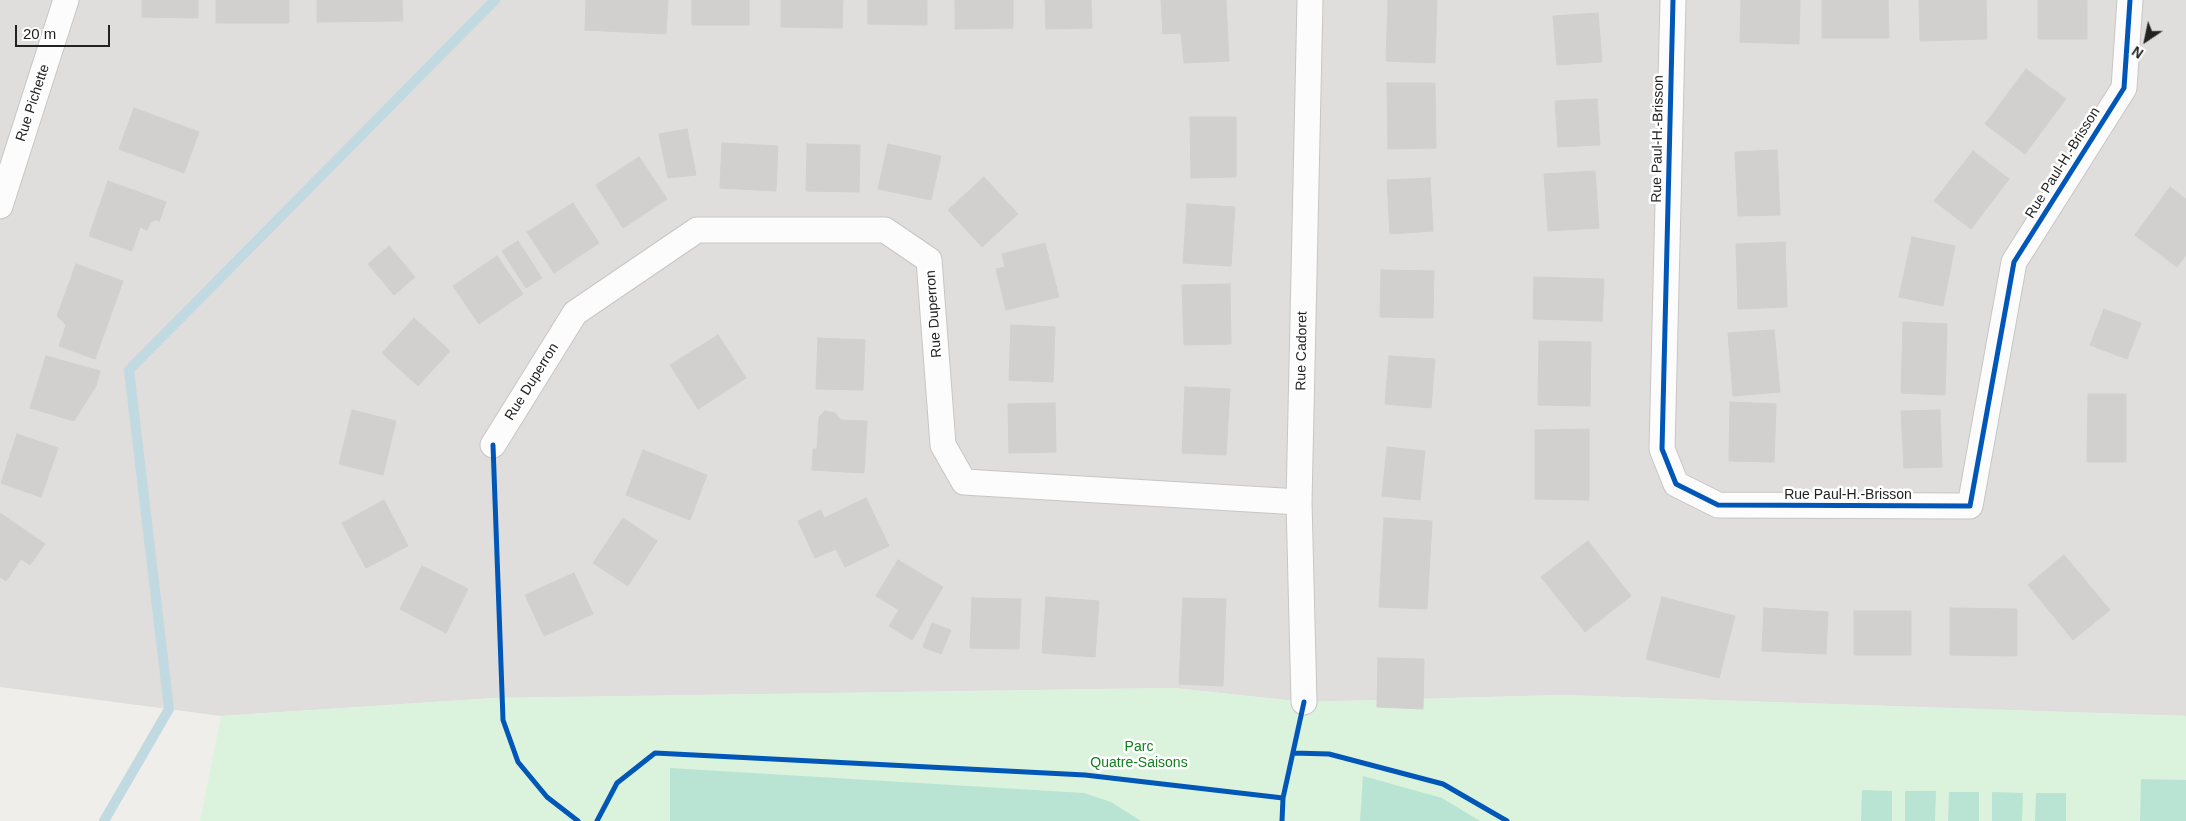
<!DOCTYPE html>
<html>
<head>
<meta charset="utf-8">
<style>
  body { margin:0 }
  #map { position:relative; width:2186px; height:821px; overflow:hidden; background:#efeeeb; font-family:Arial,sans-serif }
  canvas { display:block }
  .north { position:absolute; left:2121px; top:15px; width:50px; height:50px; -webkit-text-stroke:4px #fff; paint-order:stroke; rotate:214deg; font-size:14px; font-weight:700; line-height:20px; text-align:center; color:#222 }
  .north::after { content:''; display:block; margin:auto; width:18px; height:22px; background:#222; clip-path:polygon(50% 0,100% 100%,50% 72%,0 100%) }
  .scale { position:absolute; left:15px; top:25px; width:95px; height:22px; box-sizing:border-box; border:2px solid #222; border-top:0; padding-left:6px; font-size:15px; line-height:18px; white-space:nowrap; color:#222; -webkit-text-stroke:4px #fff; paint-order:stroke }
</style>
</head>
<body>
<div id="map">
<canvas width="2186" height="821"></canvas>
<div class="north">N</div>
<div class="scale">20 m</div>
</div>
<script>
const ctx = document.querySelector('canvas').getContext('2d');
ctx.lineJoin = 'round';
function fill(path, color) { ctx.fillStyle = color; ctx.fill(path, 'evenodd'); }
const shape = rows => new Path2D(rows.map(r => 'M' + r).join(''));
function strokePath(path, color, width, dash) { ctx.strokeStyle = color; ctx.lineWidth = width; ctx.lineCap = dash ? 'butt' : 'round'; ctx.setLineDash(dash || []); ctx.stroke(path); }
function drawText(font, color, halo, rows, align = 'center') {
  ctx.font = font + ' Arial,sans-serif'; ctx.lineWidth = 5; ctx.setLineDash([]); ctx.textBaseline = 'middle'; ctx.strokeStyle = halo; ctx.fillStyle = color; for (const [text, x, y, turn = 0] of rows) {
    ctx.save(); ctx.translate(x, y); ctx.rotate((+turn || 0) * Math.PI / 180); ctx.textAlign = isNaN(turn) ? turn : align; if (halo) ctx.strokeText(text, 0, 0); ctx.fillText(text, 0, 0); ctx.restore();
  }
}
const residential = shape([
  [0,0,2186,0,2186,716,1563,695,1304,702,1174,688,495,698,221,716,0,687]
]);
const park = shape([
  [1174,688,1304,702,1563,695,2186,716,2186,821,200,821,221,716,495,698]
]);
const pitch = shape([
  [670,768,1084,793,1111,802,1141,821,670,821],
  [1363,776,1442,798,1480,821,1360,821],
  [2141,779,2186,780,2186,821,2140,821],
  [1862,790,1892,791,1892,821,1861,821],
  [1905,791,1936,791,1935,821,1905,821],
  [1949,792,1979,792,1979,821,1948,821],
  [1992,792,2023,793,2022,821,1992,821],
  [2036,793,2066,793,2066,821,2035,821]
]);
const stream = shape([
  [104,821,169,709,129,370,495,0]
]);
const building = shape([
  [142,0,198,0,198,18,142,17,142,0],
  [216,0,289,0,289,23,216,23,216,0],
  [317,0,402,0,403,21,317,22,317,0],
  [586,0,668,0,666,34,585,30,586,0],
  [692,0,749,0,749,25,692,25,692,0],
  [781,0,843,0,842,28,781,27,781,0],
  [868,0,927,0,927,25,868,24,868,0],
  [955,0,1013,0,1013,28,955,29,955,0],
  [1045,0,1091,0,1092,28,1046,29,1045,0],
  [1161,0,1226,0,1229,61,1184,63,1181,33,1163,34,1161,0],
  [1388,0,1437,0,1435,63,1386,61,1388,0],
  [1741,0,1800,0,1799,44,1740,42,1741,0],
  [1822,0,1888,0,1889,38,1822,38,1822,0],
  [1919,0,1986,0,1987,39,1920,41,1919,0],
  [2038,0,2087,0,2087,39,2038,39,2038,0],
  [1598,13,1602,62,1557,65,1553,16,1598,13],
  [2026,69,2066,99,2025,154,1985,124,2026,69],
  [1387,83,1435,83,1436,148,1388,149,1387,83],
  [1597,99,1600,145,1558,147,1555,101,1597,99],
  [134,108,199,132,184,173,119,149,134,108],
  [1190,117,1236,117,1236,177,1191,178,1190,117],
  [687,129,696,175,668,178,659,134,687,129],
  [722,143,778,146,776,191,720,188,722,143],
  [807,144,860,145,859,192,806,191,807,144],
  [888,144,941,156,931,200,878,189,888,144],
  [1777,150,1780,215,1738,216,1735,152,1777,150],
  [1973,151,2009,179,1971,229,1934,201,1973,151],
  [639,157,667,199,623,228,596,185,639,157],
  [1595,171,1599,228,1548,231,1544,174,1595,171],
  [984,177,1018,214,982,247,948,210,984,177],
  [1430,178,1433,231,1390,234,1387,180,1430,178],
  [108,181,166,202,159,222,156,219,150,223,147,230,140,227,132,251,89,236,108,181],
  [2170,187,2186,199,2186,255,2177,267,2135,235,2170,187],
  [573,203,599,243,554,273,527,232,573,203],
  [1187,204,1235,207,1231,266,1183,263,1187,204],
  [1912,237,1955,246,1943,306,1899,297,1912,237],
  [518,241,542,278,526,288,502,251,518,241],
  [1785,242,1787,307,1738,309,1736,244,1785,242],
  [1045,243,1059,297,1006,310,996,269,1005,267,1002,254,1045,243],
  [389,246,415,277,394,295,368,264,389,246],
  [497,256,523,294,479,324,453,286,497,256],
  [76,264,123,281,95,359,59,346,66,325,57,316,76,264],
  [1381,270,1434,271,1433,318,1380,317,1381,270],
  [1534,277,1604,279,1602,321,1533,319,1534,277],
  [1230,284,1231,344,1184,345,1182,285,1230,284],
  [2104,309,2141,323,2127,359,2090,345,2104,309],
  [414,318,450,351,418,386,382,353,414,318],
  [1903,322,1947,324,1945,395,1901,393,1903,322],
  [1011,325,1055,327,1053,382,1009,380,1011,325],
  [1774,330,1780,392,1733,396,1728,333,1774,330],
  [718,335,746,378,698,409,670,365,718,335],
  [818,338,865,340,863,390,816,389,818,338],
  [1539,341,1591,342,1590,406,1538,405,1539,341],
  [46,356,100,371,96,386,74,421,30,408,46,356],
  [1389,356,1435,359,1431,408,1385,404,1389,356],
  [1185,387,1230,389,1226,455,1182,453,1185,387],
  [2088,394,2126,394,2126,462,2087,462,2088,394],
  [1730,402,1776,404,1774,462,1729,461,1730,402],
  [1055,403,1056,452,1009,453,1008,404,1055,403],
  [352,410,396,421,383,475,339,464,352,410],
  [1940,410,1942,467,1904,468,1901,411,1940,410],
  [825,411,835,413,841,420,867,421,864,473,812,470,813,449,817,449,819,417,825,411],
  [1589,429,1589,500,1535,499,1535,430,1589,429],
  [17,434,58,448,41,497,1,483,17,434],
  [1387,447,1425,451,1420,500,1382,496,1387,447],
  [643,450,707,475,690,520,626,495,643,450],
  [866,498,889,546,845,567,836,549,815,558,798,521,821,510,824,518,866,498],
  [384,500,408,546,366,568,342,523,384,500],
  [0,513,45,544,30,565,21,559,6,581,0,577,0,513],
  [623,518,657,541,628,586,593,563,623,518],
  [1384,518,1432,521,1427,609,1379,607,1384,518],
  [1588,541,1631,596,1585,632,1541,577,1588,541],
  [2064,555,2110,610,2073,640,2028,585,2064,555],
  [898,560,943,587,912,640,889,626,899,610,876,596,898,560],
  [422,566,468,589,446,633,400,609,422,566],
  [574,573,593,614,544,636,525,595,574,573],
  [1046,597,1099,601,1095,657,1042,653,1046,597],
  [1662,597,1735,616,1719,678,1646,659,1662,597],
  [972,598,1021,599,1019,649,970,648,972,598],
  [1183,598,1226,599,1223,686,1179,684,1183,598],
  [1764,608,1828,612,1826,654,1762,651,1764,608],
  [1950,608,2017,609,2017,656,1950,655,1950,608],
  [1854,611,1911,611,1911,655,1854,655,1854,611],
  [932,623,951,630,941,654,923,647,932,623],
  [1378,658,1424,659,1423,709,1377,707,1378,658]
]);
const minor = shape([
  [1673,0,1662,449,1676,484,1718,505,1970,506,2014,262,2124,88,2130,0],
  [0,206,66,0],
  [493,445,575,313,697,230,885,230,929,260,943,445,964,482,1299,502],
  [1304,702,1299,502,1310,0]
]);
const cycleway = shape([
  [1673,0,1662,449,1676,484,1718,505,1970,506,2014,262,2124,88,2130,0],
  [493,445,503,720,518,762,547,797,578,821],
  [1293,753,1329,754,1443,784,1507,821],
  [597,821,617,783,655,753,1085,775,1283,798],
  [1282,821,1283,798,1304,702]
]);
const streetNames = [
  ["Rue Pichette",33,103,-72],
  ["Rue Paul-H.-Brisson",1658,139,-89],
  ["Rue Paul-H.-Brisson",2063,163,-58],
  ["Rue Duperron",934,314,-94],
  ["Rue Cadoret",1302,351,-89],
  ["Rue Duperron",532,382,-58],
  ["Rue Paul-H.-Brisson",1848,495]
];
const parkNames = [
  ["Parc",1139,747],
  ["Quatre-Saisons",1139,763]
];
fill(residential, '#dfdedc');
fill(park, '#dbf3dc');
fill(pitch, '#b9e4d3');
strokePath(stream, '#c1d9e0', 10);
fill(building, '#d2d0ce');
strokePath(building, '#d3d0cc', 1);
strokePath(minor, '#c7c6c5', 27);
strokePath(minor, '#fdfcfc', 25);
strokePath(cycleway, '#0057b8', 5);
drawText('14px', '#222', '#fff', streetNames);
drawText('14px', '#127e1f', '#fff', parkNames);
</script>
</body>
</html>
